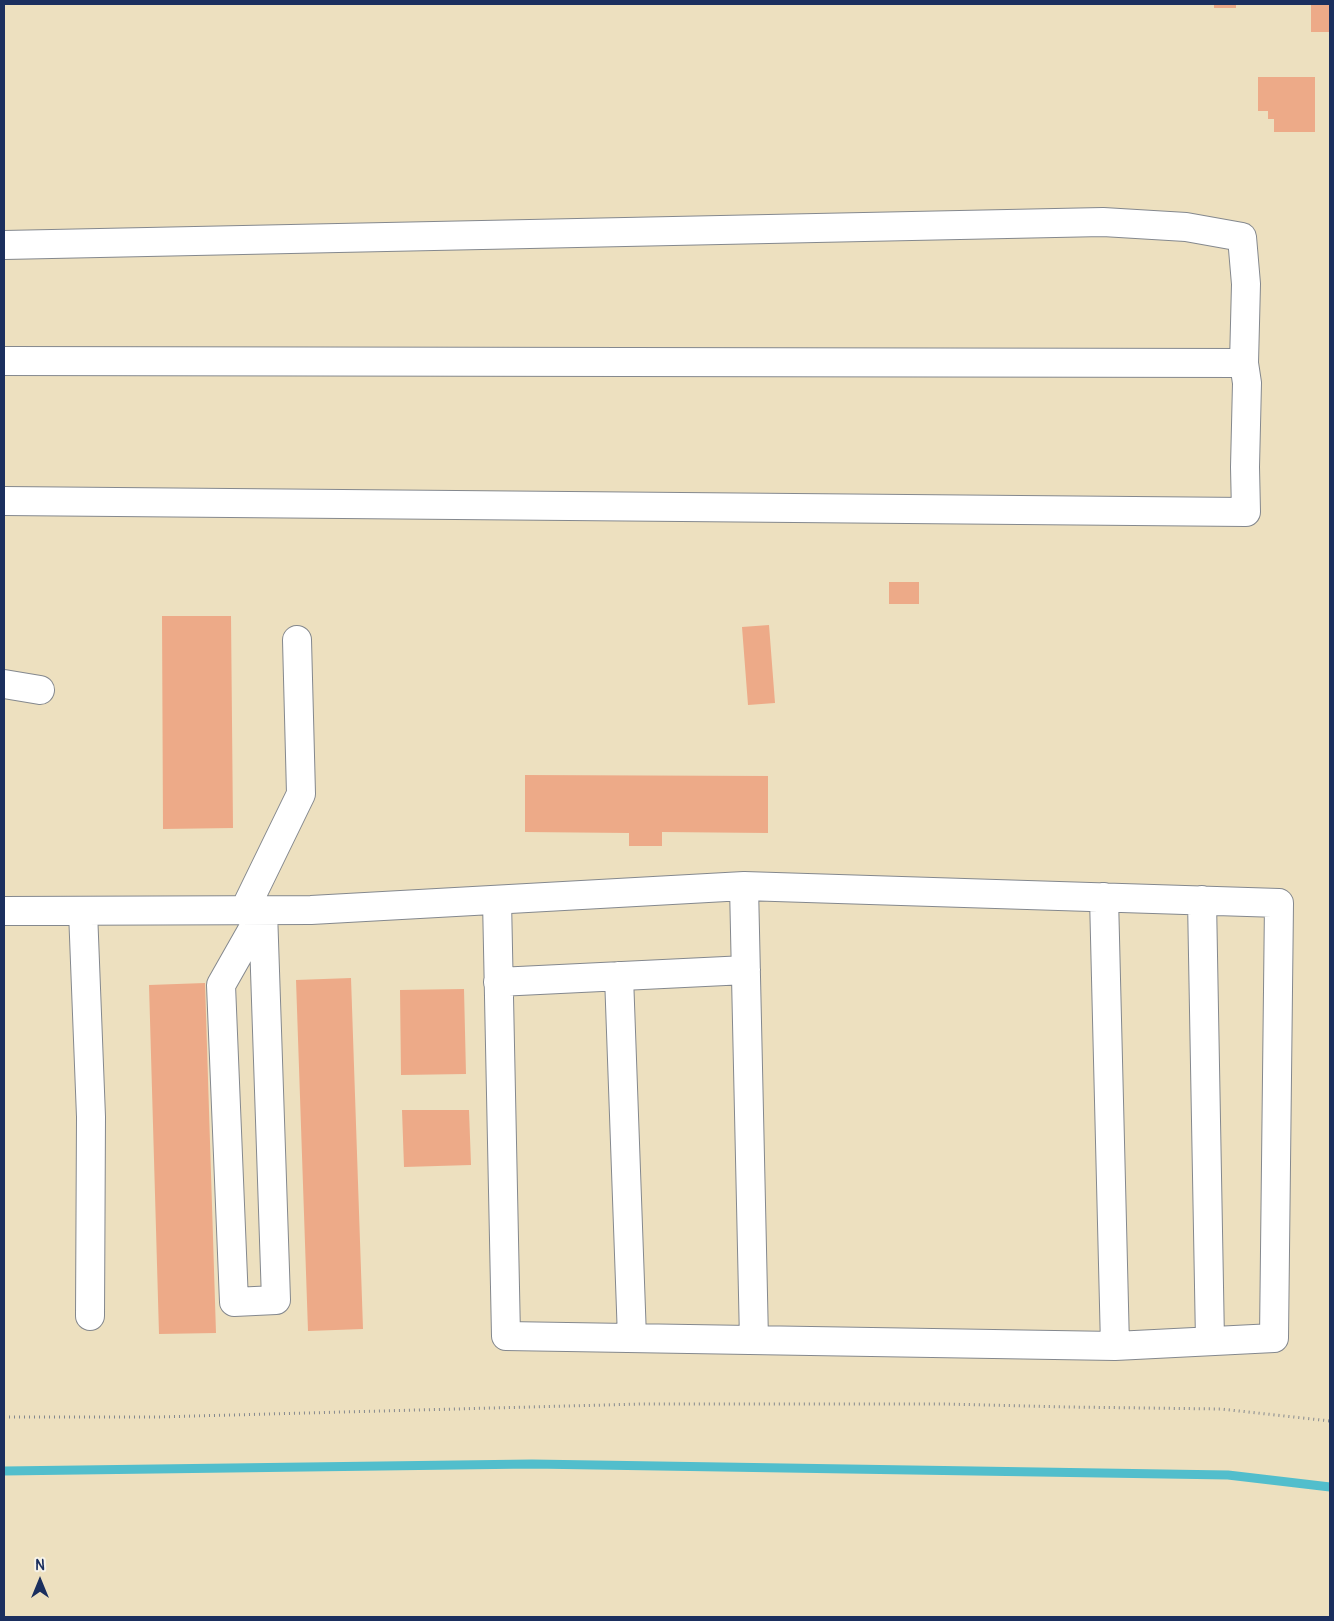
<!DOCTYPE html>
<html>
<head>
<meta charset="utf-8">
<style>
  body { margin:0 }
  #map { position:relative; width:1334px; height:1621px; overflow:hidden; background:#ede0bf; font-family:Pangolin,sans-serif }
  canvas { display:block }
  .frame { position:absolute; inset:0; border:5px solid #1b2f5e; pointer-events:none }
  .north { position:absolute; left:15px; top:1556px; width:50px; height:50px; -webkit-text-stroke:4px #f7f3e8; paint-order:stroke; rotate:0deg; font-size:14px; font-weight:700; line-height:20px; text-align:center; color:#1b2f5e }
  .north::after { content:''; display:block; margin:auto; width:18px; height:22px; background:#1b2f5e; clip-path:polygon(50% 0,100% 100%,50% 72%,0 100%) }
</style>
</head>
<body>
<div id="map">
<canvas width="1334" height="1621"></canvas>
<div class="frame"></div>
<div class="north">N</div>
</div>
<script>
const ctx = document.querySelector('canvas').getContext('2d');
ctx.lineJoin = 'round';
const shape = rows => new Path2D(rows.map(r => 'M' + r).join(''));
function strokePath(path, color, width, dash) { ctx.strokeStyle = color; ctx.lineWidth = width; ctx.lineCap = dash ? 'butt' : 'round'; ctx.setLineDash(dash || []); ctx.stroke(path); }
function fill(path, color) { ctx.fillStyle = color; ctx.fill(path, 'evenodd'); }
const stream = shape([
  [4,1471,532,1464,1228,1475,1330,1487]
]);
const building = shape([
  [1214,4,1236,4,1236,8,1214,8],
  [1311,4,1330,4,1330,32,1311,32],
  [1258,77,1315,77,1315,132,1274,132,1274,119,1268,119,1268,111,1258,111],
  [889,582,919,582,919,604,889,604],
  [162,616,231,616,233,828,163,829],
  [769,625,775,703,748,705,742,627],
  [525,775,768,776,768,833,662,832,662,846,629,846,629,833,525,832],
  [351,978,363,1329,308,1331,296,980],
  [205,983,216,1333,159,1334,149,985],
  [464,989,466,1074,401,1075,400,990],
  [402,1110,469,1110,471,1165,404,1167]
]);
const path = shape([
  [4,1417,157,1417,642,1404,944,1404,1069,1407,1221,1409,1330,1421]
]);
const minor = shape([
  [4,245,1103,222,1186,227,1242,237,1246,284,1244,363,4,361],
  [4,501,1246,512,1245,467,1247,383,1244,363],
  [4,684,40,690],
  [744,886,754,1340],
  [1104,897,1115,1346],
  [1202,900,1210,1341],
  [4,911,311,910,744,886,1279,903,1274,1338,1115,1346,506,1336,497,900],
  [83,911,91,1117,90,1316],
  [244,911,301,794,297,640],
  [263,911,276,1300,234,1302,221,985,263,911],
  [619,976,632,1338],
  [498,982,746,970]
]);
strokePath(stream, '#52becc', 9);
fill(building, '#edaa88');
strokePath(minor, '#84888e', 30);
strokePath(path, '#84888e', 3, [1, 4]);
strokePath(minor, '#fff', 28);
</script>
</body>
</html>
